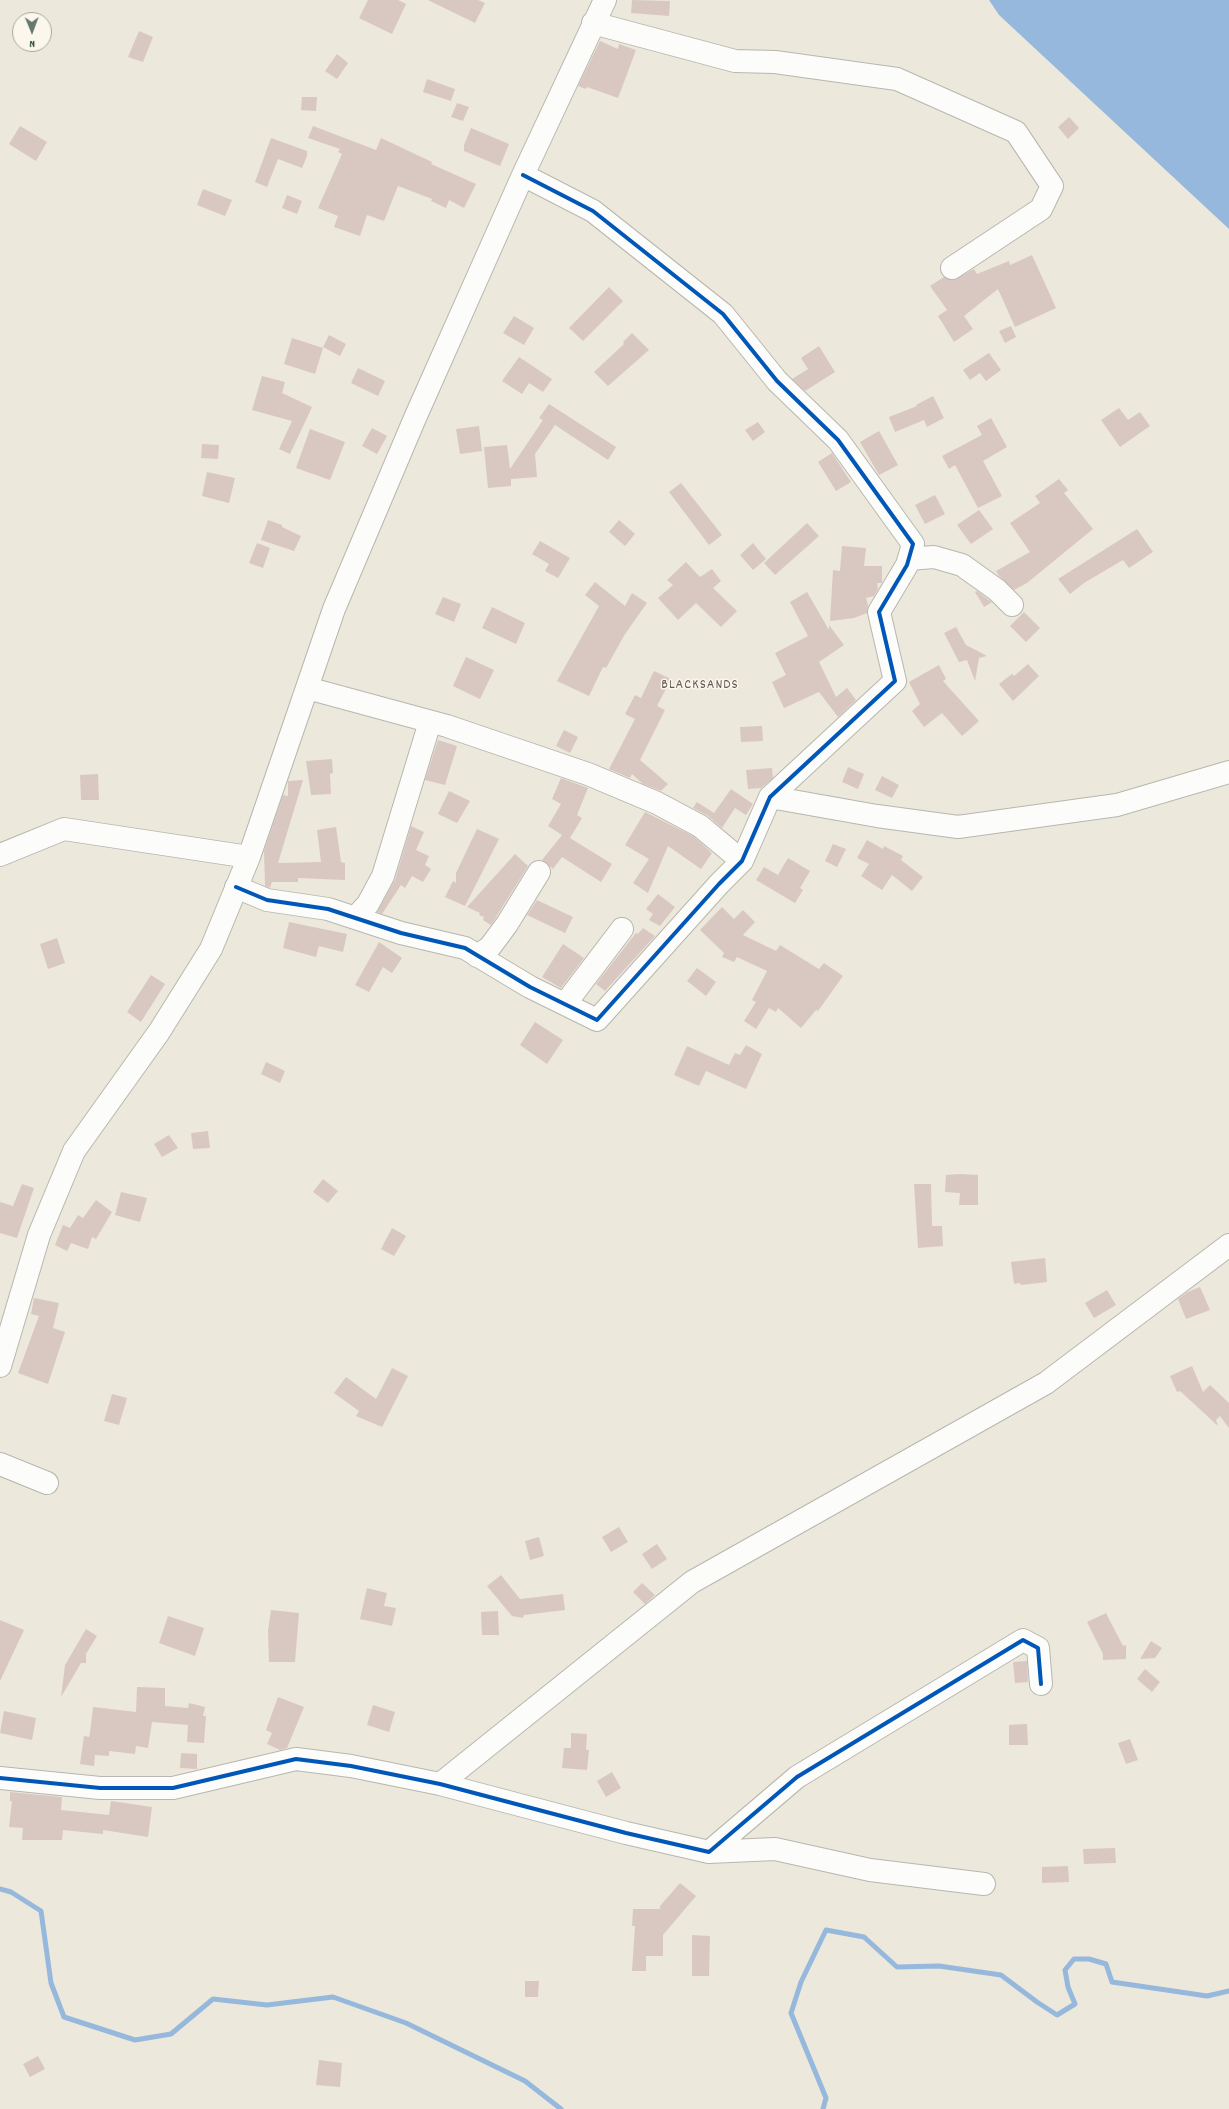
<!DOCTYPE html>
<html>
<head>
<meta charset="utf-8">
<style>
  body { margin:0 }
  #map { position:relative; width:1229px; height:2109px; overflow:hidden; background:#ede8dc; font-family:Dekko,sans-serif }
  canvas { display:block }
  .north { position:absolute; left:12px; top:12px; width:40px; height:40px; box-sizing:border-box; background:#fbf7ec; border:1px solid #a3ada2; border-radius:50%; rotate:179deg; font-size:11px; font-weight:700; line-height:16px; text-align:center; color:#1f3d34 }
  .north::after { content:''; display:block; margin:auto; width:14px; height:18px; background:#67796f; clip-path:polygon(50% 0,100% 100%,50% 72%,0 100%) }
</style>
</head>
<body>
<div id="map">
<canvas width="1229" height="2109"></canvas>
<div class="north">N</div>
</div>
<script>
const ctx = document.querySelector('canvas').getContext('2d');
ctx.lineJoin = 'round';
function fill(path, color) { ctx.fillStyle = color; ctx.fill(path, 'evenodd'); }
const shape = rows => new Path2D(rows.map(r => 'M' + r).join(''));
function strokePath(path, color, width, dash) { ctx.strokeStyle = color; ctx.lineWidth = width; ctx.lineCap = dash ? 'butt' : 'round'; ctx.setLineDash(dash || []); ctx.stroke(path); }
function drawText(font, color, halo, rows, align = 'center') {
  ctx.font = font + ' Dekko,sans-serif'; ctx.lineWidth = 3; ctx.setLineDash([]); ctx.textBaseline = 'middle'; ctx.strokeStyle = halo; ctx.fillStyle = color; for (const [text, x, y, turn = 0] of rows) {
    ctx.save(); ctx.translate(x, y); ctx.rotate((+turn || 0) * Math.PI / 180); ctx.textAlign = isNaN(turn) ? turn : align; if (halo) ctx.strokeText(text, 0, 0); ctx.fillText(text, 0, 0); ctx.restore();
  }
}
const water = shape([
  [989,0,1229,0,1229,229,999,15]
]);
const stream = shape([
  [0,1889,11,1892,41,1911,51,1983,64,2017,135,2040,171,2034,213,1999,267,2005,333,1997,406,2023,525,2081,561,2109],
  [823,2109,826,2098,791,2013,801,1982,826,1930,864,1937,897,1967,939,1966,1001,1975,1037,2002,1057,2015,1075,2004,1068,1987,1065,1970,1074,1959,1089,1959,1106,1964,1112,1982,1207,1996,1229,1991]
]);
const building = shape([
  [368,0,398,0,406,4,392,34,359,18],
  [428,0,478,0,485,3,475,23],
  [632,0,670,1,669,16,631,13],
  [139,31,153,37,143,62,128,57],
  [600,41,618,49,619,44,636,50,618,98,587,87,586,89,578,86],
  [337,54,348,63,337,79,325,71],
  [427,79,455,89,451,101,423,92],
  [302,97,317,97,316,111,301,110],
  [457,103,469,107,463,121,451,117],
  [1069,117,1079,128,1068,139,1058,127],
  [20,126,47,142,36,161,9,144],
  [313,126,376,150,381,138,432,162,431,164,476,184,464,208,449,200,446,208,431,201,432,199,398,186,384,221,367,215,360,236,334,227,338,216,318,208,342,154,338,152,340,149,308,138],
  [471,128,509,144,500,166,464,151,464,145],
  [271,138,307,151,307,156,302,168,278,159,267,187,255,182],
  [203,189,232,200,225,216,197,205],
  [287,195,302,201,297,214,282,208],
  [1032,255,1056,308,1015,327,998,289,964,316,973,329,954,342,938,316,947,310,930,286,944,277,953,280,974,269,977,274,1009,261,1010,265],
  [609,287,623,301,583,341,569,328],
  [514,316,534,328,524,345,503,333],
  [1011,326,1016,337,1005,343,999,331],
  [632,333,649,350,608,386,594,372,624,344,623,342],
  [329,335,346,344,340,356,323,347],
  [292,338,323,348,315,374,284,364],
  [819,346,835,372,805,391,792,379,808,369,801,358],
  [989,353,1001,370,986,381,980,373,970,380,963,370],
  [519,357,552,379,543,392,529,383,522,394,502,381],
  [358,368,385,381,378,396,351,383],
  [262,376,285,382,282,393,312,407,290,454,279,449,292,421,252,410],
  [933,396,944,418,927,427,924,420,895,432,889,417,917,406,916,405],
  [549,404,616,447,608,460,555,425,535,454,537,477,511,479,511,486,488,488,484,447,507,445,510,469,543,420,539,418],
  [1119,408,1128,420,1140,412,1150,426,1120,447,1101,420],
  [991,418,1007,447,983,461,1002,496,978,508,955,465,949,469,942,456,982,435,977,426],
  [758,422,765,432,753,441,745,430],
  [479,426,482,451,460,454,456,429],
  [372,428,387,436,377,454,362,446],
  [310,429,345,442,330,480,296,468],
  [879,431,898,465,879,475,860,442],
  [202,444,219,445,218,459,201,458],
  [832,453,851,482,836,491,818,462],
  [207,472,235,478,229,503,202,496],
  [1059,479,1068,490,1064,493,1093,529,1027,583,1014,590,999,576,996,571,1030,552,1010,523,1040,503,1035,496],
  [681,483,722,535,709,545,669,492],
  [935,495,945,514,925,524,915,505],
  [979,510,993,529,971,544,957,525],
  [268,520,282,525,282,527,301,536,294,551,261,540],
  [619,520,635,534,625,546,609,532],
  [807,523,819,536,775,575,764,563],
  [1137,529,1153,552,1129,568,1123,560,1084,583,1070,594,1058,579],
  [540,541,570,558,558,578,545,571,549,564,532,554],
  [257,543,270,548,263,568,249,563],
  [753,543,766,559,753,570,740,555],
  [842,546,866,548,864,566,882,566,882,583,877,583,878,589,874,596,866,598,868,605,867,613,854,618,830,621,833,570,840,571],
  [686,562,700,577,712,569,721,581,713,588,737,611,721,627,696,603,678,620,658,598,673,585,667,580],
  [595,582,625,606,632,593,647,603,625,634,606,668,603,667,589,696,557,681,599,606,585,595],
  [977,591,989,600,992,602,984,607,975,592],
  [807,592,829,630,829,625,844,645,819,662,836,697,847,688,856,700,838,717,819,692,784,708,772,682,786,675,775,653,808,636,790,602],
  [443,597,461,604,454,622,435,614],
  [492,607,525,623,516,644,482,628],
  [1024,612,1040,628,1026,642,1010,626],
  [956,627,966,645,987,656,979,658,975,681,967,660,959,662,944,633],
  [466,657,494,670,480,699,453,686],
  [1028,664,1039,676,1013,701,999,684,1012,674,1014,676],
  [939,665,946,679,943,681,979,721,962,736,942,713,924,727,912,711,920,704,909,682],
  [654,671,671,679,657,706,665,710,640,760,668,784,661,791,643,784,632,774,630,778,609,769,635,719,625,714,635,695,641,698],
  [762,726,763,741,741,742,740,727],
  [564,730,578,737,570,753,556,746],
  [438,740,457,746,445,785,425,780],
  [332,759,333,773,330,774,331,794,311,795,306,761],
  [848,767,864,774,858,789,842,782],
  [772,768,773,778,761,788,748,789,746,770],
  [98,774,99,800,81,800,80,775],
  [882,776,899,785,892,798,875,790],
  [561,778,588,788,577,815,582,818,570,838,612,864,601,882,562,857,553,869,542,860,562,835,548,826,561,804,552,799],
  [303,780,278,863,321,862,317,830,336,827,341,862,345,863,345,880,298,878,298,882,272,882,270,888,265,886,264,851,283,795,288,796,288,781],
  [731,789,753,804,746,815,735,808,722,828,708,816,693,808,697,802,714,813],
  [449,791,470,801,457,823,438,814],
  [645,812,693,836,712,853,701,869,668,846,648,893,633,883,649,859,625,845],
  [411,826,424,832,416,850,429,856,425,865,431,869,423,882,412,876,405,888,401,885,382,914,377,912,395,880],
  [477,829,499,839,465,906,445,897,453,881,456,883,456,873],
  [867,840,883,849,884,846,903,856,901,860,923,877,912,891,892,875,882,890,861,876,869,864,857,858],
  [833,844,846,849,837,867,825,861],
  [515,854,528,866,491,925,483,920,484,917,479,915,480,913,467,907],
  [788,858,810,871,800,888,803,890,795,903,756,880,764,867,778,875],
  [658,894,675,907,660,926,649,920,653,914,646,909],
  [537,900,573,917,565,933,527,915],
  [722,907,734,919,743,910,755,922,743,935,776,951,780,945,819,969,824,963,843,976,818,1011,816,1010,801,1028,778,1008,776,1012,769,1008,756,1029,744,1021,756,1002,752,1000,767,971,737,957,734,962,722,957,724,953,700,930],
  [289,922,347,934,343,952,319,946,316,957,283,948],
  [643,928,655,936,605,991,596,984,636,933,638,934],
  [57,938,65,963,48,969,40,944],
  [379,942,402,958,392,973,383,967,369,992,355,985],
  [563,944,584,958,561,988,542,977],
  [697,968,716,982,706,996,687,981],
  [151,975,165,984,141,1022,127,1012],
  [535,1022,563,1040,547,1064,520,1045],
  [746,1045,762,1054,746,1089,706,1071,699,1086,674,1075,687,1046,729,1065,735,1053,740,1055],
  [266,1062,285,1071,280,1083,261,1074],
  [208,1131,210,1148,193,1149,191,1133],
  [169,1135,178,1148,162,1157,154,1144],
  [960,1174,978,1175,978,1205,959,1205,960,1193,945,1192,946,1175],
  [323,1179,338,1191,328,1203,313,1192],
  [22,1184,34,1188,17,1238,0,1233,0,1202,13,1206],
  [914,1184,931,1184,932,1226,942,1226,943,1246,918,1248],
  [121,1192,147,1198,140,1222,115,1215],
  [96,1200,112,1212,96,1239,92,1237,88,1249,71,1243,67,1251,55,1245,63,1225,70,1228,78,1215,83,1218],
  [392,1228,406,1236,394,1256,381,1249],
  [1045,1258,1047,1282,1021,1285,1020,1283,1014,1284,1011,1262],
  [1200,1287,1210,1310,1186,1319,1178,1299,1188,1292],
  [1107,1290,1116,1305,1094,1318,1085,1303],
  [34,1298,59,1303,53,1328,65,1332,48,1384,18,1373,39,1316,31,1314],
  [1192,1366,1203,1392,1210,1385,1229,1403,1229,1428,1220,1416,1216,1420,1218,1426,1180,1391,1177,1392,1170,1376],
  [392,1368,408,1376,382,1427,356,1416,359,1411,334,1393,346,1377,376,1399],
  [112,1394,127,1398,119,1425,104,1421],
  [619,1527,628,1542,611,1552,602,1537],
  [539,1537,544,1556,530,1560,525,1541],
  [657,1544,667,1559,652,1569,642,1554],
  [501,1575,520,1599,563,1594,565,1610,524,1615,523,1618,512,1616,487,1586],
  [642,1583,655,1595,645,1604,633,1592],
  [367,1588,387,1593,384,1606,396,1608,392,1626,360,1619],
  [271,1610,299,1613,295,1662,269,1662,268,1631],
  [498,1611,499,1635,482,1635,481,1612],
  [1106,1613,1123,1646,1126,1645,1126,1659,1103,1660,1103,1654,1087,1622],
  [168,1616,204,1628,195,1656,159,1643],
  [0,1620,24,1630,0,1681],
  [86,1629,97,1636,86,1654,86,1663,81,1663,61,1697,65,1665],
  [1151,1641,1162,1648,1155,1658,1140,1659],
  [1027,1661,1028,1682,1015,1683,1013,1662],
  [1145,1669,1160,1682,1152,1692,1137,1679],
  [137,1687,165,1688,165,1706,188,1708,189,1703,205,1707,203,1716,206,1716,204,1743,187,1742,188,1725,152,1722,148,1748,136,1746,135,1754,109,1751,109,1756,95,1755,94,1766,80,1764,84,1736,89,1737,90,1733,93,1707,136,1712],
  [278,1697,304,1707,287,1748,280,1750,267,1744,272,1733,266,1730],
  [373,1705,395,1712,389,1732,367,1725],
  [4,1711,36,1718,32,1740,0,1733],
  [1027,1724,1028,1745,1009,1745,1009,1725],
  [571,1733,587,1734,586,1750,589,1750,587,1770,562,1768,564,1748,571,1748],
  [1130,1739,1138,1760,1126,1764,1118,1743],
  [181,1753,197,1754,197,1769,180,1768],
  [612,1772,621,1788,606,1797,597,1781],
  [10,1792,62,1797,61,1810,109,1815,111,1801,152,1807,148,1837,103,1830,103,1834,63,1830,62,1840,22,1840,23,1828,9,1827,12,1801,10,1801],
  [1115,1848,1116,1863,1084,1864,1083,1849],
  [1068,1866,1069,1882,1042,1883,1042,1867],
  [680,1883,696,1896,663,1935,663,1956,646,1956,646,1971,632,1971,635,1926,632,1926,633,1909,660,1909,660,1906],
  [692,1935,710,1936,709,1976,692,1976],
  [525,1981,539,1981,538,1997,525,1997],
  [38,2056,45,2069,30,2077,23,2064],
  [319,2060,342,2063,340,2087,316,2085]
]);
const minor = shape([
  [593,23,735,61,775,62,897,79,1016,132,1052,186,1041,209,952,268],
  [909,559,934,557,962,565,997,590,1012,605],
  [307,688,447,726,588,774,657,803,700,826,742,861],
  [770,797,877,816,958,827,1117,805,1229,772],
  [0,855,64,829,249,857],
  [236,887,267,900,328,909,401,933,465,948,530,987,597,1020,719,884,742,861,770,797,895,681,879,612,907,565,913,544,838,440,777,381,723,314,593,211,523,175],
  [355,918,368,904,383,876,430,722],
  [477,956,490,947,507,924,539,872],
  [565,1004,622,929],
  [0,1366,39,1235,74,1151,159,1032,211,949,249,857,334,609,415,418,523,175,605,0],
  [0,1464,47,1483],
  [0,1778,100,1788,173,1788,296,1759,351,1766,440,1784,626,1833,709,1852,797,1777,1023,1640,1038,1648,1041,1684],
  [440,1784,692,1582,1046,1383,1229,1245],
  [709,1852,775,1849,870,1870,984,1884]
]);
const cycleway = shape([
  [236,887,267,900,328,909,401,933,465,948,530,987,597,1020,719,884,742,861,770,797,895,681,879,612,907,565,913,544,838,440,777,381,723,314,593,211,523,175],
  [0,1778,100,1788,173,1788,296,1759,351,1766,440,1784,626,1833,709,1852,797,1777,1023,1640,1038,1648,1041,1684]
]);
const neighbourhoodNames = [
  ["BLACKSANDS",700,686]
];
fill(water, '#95b8dc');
strokePath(stream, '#95b8dc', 5);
fill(building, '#d9c8c2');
strokePath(minor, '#b7b7af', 24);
strokePath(minor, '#fcfcfa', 22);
strokePath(cycleway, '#0057b8', 4);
ctx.letterSpacing = '1px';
drawText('14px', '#645b55', '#fbf7ec', neighbourhoodNames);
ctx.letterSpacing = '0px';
</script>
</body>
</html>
